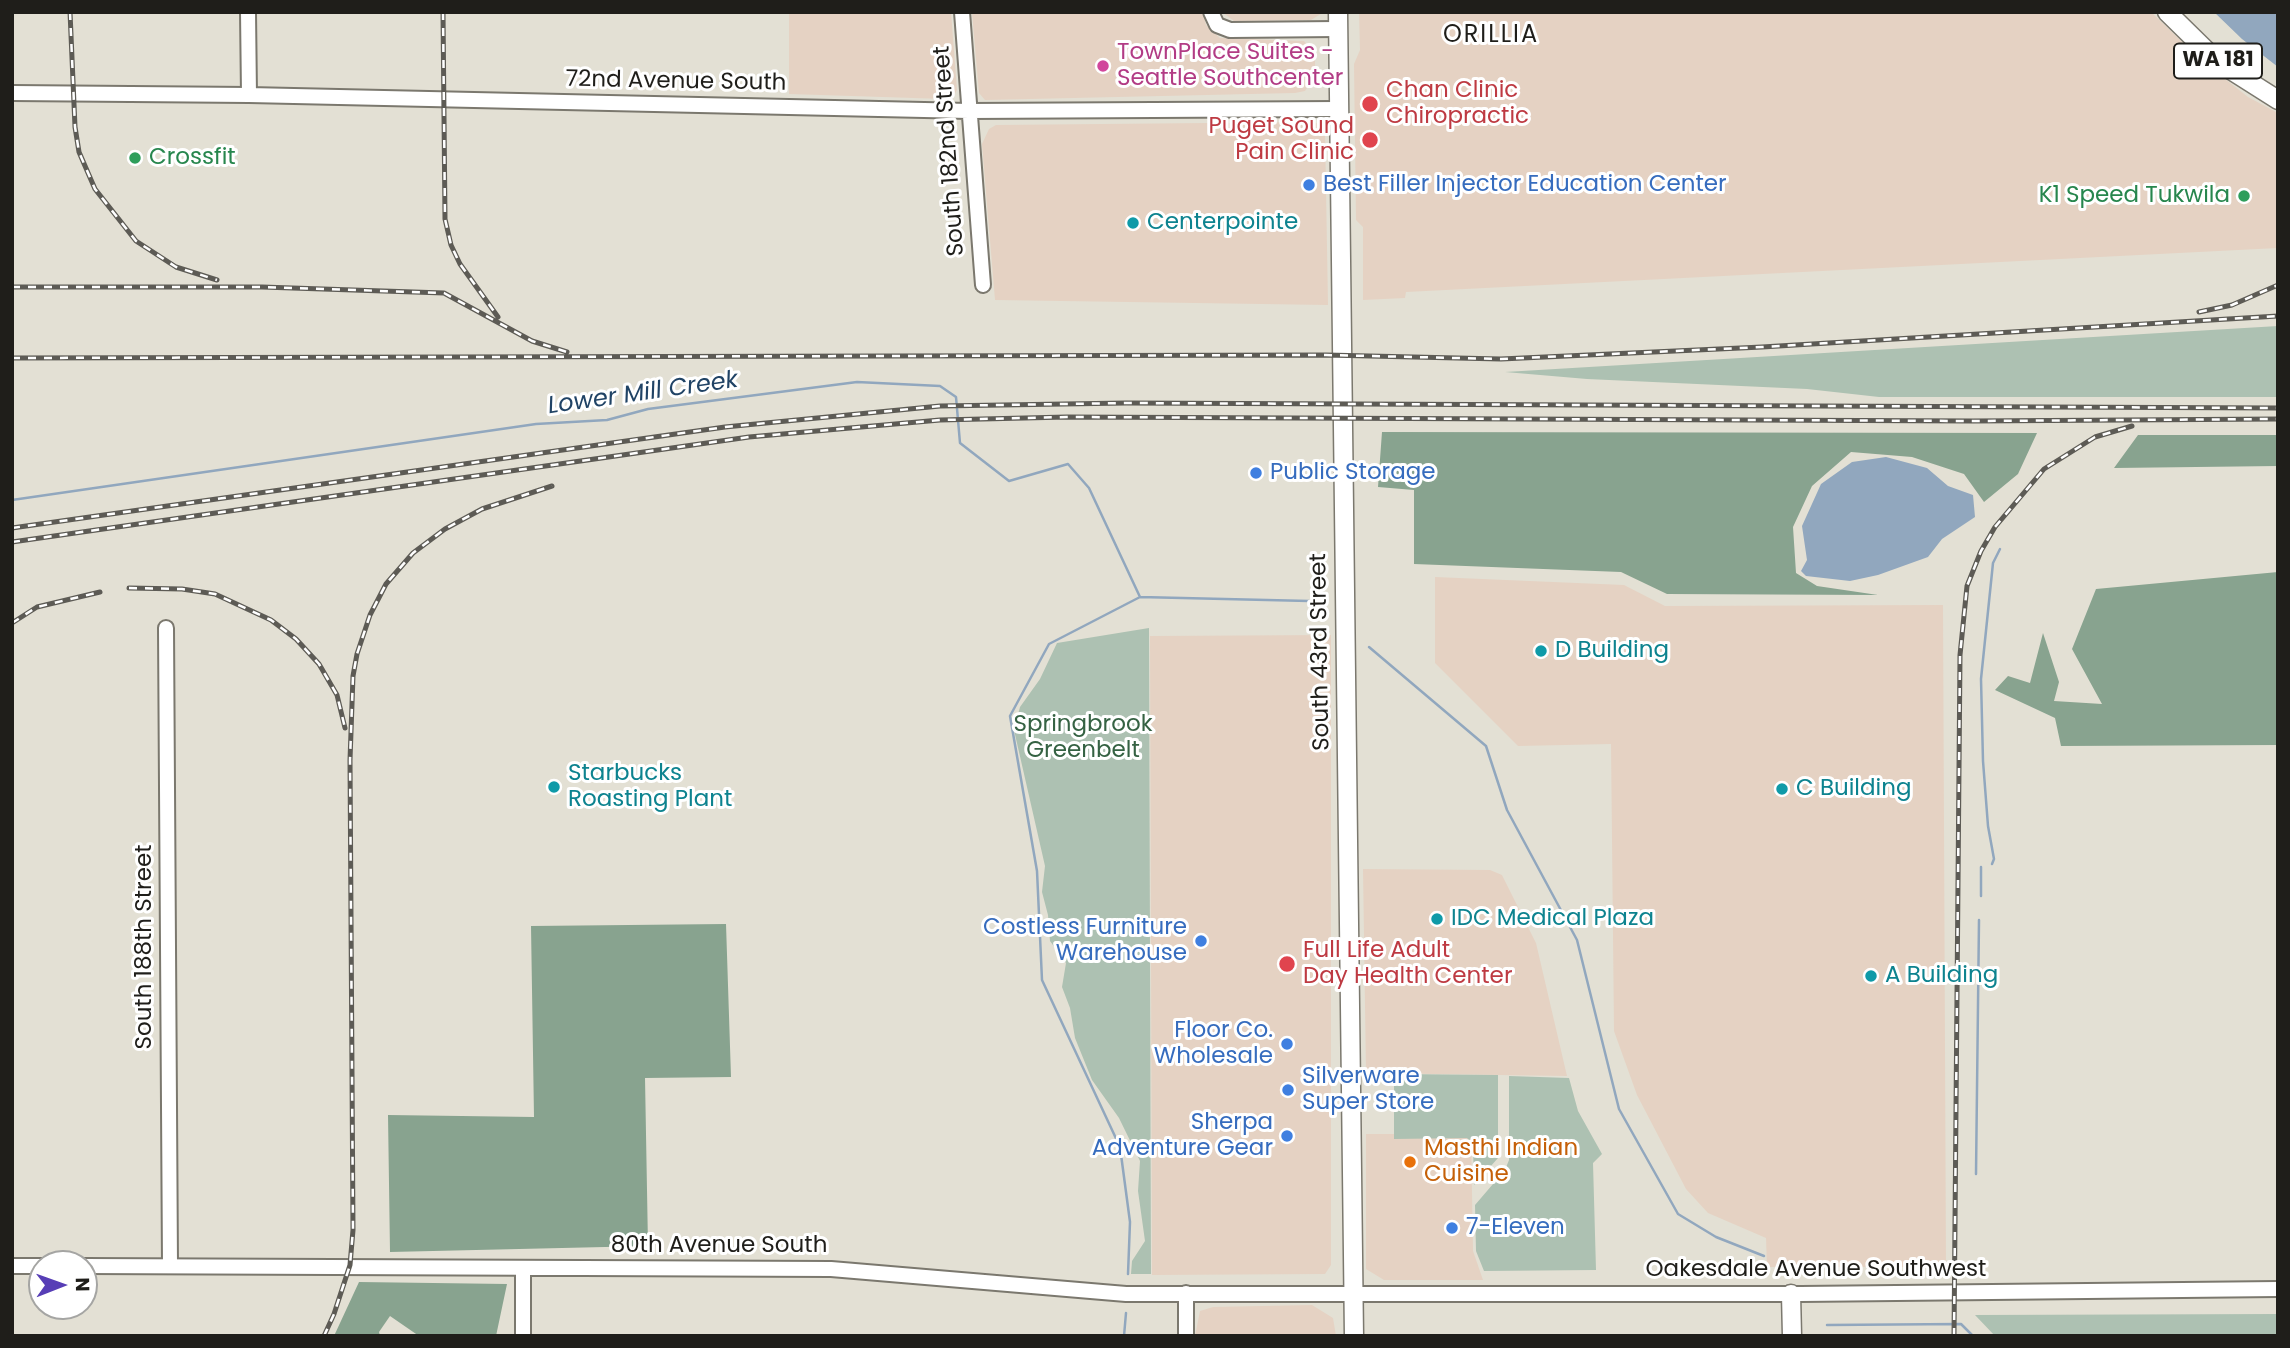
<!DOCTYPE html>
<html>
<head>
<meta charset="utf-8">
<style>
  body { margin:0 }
  #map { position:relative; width:2290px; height:1348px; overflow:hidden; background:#e3e0d4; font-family:Poppins,sans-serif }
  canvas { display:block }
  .frame { position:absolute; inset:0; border:14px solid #1f1e1a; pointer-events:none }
  .north { position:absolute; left:28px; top:1250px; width:70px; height:70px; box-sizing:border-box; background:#fff; border:2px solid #a5a5a3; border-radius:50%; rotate:89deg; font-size:19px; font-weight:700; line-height:28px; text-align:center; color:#1f1e1a }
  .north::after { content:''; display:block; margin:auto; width:24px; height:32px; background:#573eb6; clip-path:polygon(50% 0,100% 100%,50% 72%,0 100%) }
</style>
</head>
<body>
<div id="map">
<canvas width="2290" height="1348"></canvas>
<div class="frame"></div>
<div class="north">N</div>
</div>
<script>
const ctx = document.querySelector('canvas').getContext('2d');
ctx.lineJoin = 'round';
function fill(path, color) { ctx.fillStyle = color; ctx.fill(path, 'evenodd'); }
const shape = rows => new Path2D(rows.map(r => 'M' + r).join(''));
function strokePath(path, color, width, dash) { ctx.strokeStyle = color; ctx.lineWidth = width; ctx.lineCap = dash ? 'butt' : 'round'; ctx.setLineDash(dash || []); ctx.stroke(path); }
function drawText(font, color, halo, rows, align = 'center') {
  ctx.font = font + ' Poppins,sans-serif'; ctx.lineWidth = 6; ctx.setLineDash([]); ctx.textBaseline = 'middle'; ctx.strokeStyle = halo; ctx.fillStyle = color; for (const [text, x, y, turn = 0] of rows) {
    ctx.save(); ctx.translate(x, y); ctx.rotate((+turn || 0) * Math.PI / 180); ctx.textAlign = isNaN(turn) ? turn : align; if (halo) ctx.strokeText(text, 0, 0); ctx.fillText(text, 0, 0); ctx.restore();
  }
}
const commercial = shape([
  [789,12,951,12,957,90,953,97,945,99,789,94],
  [972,12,1203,12,1206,25,1220,38,1304,41,1315,54,1315,77,1305,91,1295,93,985,100,979,93],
  [1222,12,1324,12,1311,20,1234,21],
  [1359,12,2151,12,2202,61,2248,97,2278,113,2278,248,1406,292,1405,298,1363,300,1363,227,1356,220,1354,64,1360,50],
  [1313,122,1322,125,1325,132,1328,305,995,300,982,144,989,129,996,125],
  [1435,577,1624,585,1665,606,1943,605,1946,1267,1767,1267,1766,1238,1708,1213,1686,1189,1637,1095,1614,1031,1611,744,1518,746,1435,663],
  [1331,635,1331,1265,1325,1274,1152,1275,1150,636],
  [1363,869,1490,870,1502,875,1536,943,1567,1076,1366,1073],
  [1366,1134,1471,1134,1473,1251,1483,1280,1384,1280,1366,1269],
  [1312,1305,1333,1318,1336,1336,1195,1336,1200,1311,1213,1307]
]);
const green = shape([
  [2278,326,2278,397,1879,397,1807,389,1587,379,1505,372],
  [1149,628,1151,1274,1131,1274,1132,1261,1145,1241,1138,1191,1140,1161,1119,1118,1092,1080,1075,1038,1070,1008,1062,987,1066,963,1050,941,1048,915,1042,892,1045,866,1014,730,1020,707,1040,679,1057,643],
  [1394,1074,1498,1075,1498,1158,1474,1185,1473,1144,1467,1138,1394,1139],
  [1509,1076,1569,1078,1578,1111,1602,1154,1593,1163,1596,1270,1484,1271,1476,1251,1475,1205,1505,1170,1509,1160],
  [2278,1314,2278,1336,1995,1336,1975,1315]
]);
const forest = shape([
  [1382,432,2037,433,2018,474,1984,502,1964,474,1912,457,1851,452,1812,486,1793,527,1796,573,1817,586,1878,595,1667,594,1621,572,1414,564,1414,490,1378,487],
  [2138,435,2278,435,2278,466,2114,468],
  [2278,572,2278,745,2061,746,2055,718,1995,690,2008,676,2030,683,2043,633,2059,682,2054,701,2102,704,2072,649,2096,589],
  [726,924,731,1077,645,1078,648,1246,390,1252,388,1115,534,1117,531,926],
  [359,1282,507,1284,496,1336,419,1336,390,1316,379,1332,380,1336,334,1336]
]);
const water = shape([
  [2214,12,2278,14,2278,67,2242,39],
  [1886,457,1927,468,1948,486,1973,495,1975,517,1942,539,1928,557,1878,575,1850,581,1806,576,1801,571,1807,560,1802,526,1821,484,1852,462]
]);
const stream = shape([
  [12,500,536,424,607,420,648,409,857,382,940,386,956,397,960,443,1009,481,1068,464,1089,488,1140,597],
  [1369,647,1486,746,1507,810,1577,940,1619,1109,1678,1214,1716,1237,1764,1256],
  [1992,864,1994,859,1988,826,1983,761,1981,679,1993,563,2000,549],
  [1981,896,1981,867],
  [1976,1174,1979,920],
  [1128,1274,1130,1222,1120,1147,1042,980,1037,871,1010,716,1049,644,1140,597,1309,601,1322,611],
  [1827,1325,1961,1324,1973,1336],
  [1124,1336,1126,1313]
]);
const minor = shape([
  [248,12,249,95],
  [962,12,983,285],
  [1211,12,1217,25,1230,30,1337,29],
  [12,93,249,95,969,111,1339,109],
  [166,628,170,1265],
  [12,1266,42,1266],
  [84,1266,831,1269,1126,1294,1801,1294,2278,1289],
  [523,1268,523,1336],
  [1186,1336,1186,1293]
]);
const major = shape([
  [1338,12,1354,1336],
  [2167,12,2218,62,2278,100],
  [1791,1294,1792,1336]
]);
const rail = shape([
  [70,12,75,127,79,152,95,189,136,241,176,267,217,280],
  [443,12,445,219,451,245,460,264,498,317],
  [12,287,262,287,444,293,532,341,567,352],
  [2199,312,2232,305,2278,285],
  [12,358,1326,355,1501,359,1762,347,2278,316],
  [12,528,725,427,940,406,1126,403,2278,408],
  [12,542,749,437,940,420,1067,417,1973,421,2278,419],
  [129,588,182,589,215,594,271,620,296,639,319,664,337,695,345,728],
  [12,623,37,607,100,592],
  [324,1336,334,1314,350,1265,353,1230,350,760,353,676,357,654,370,615,386,584,413,553,445,529,482,509,552,486],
  [1954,1336,1960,655,1967,586,1981,551,1995,527,2044,469,2095,437,2132,426]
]);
const markers = [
  [1103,66,7,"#d1479c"],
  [1370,104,9,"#e0444e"],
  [1370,140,9,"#e0444e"],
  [135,158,7,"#2e9e5b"],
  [1309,185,7,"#3f7fe0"],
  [2244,196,7,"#2e9e5b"],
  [1133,223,7,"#0f9aa8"],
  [1256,473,7,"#3f7fe0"],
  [1541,651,7,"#0f9aa8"],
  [554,787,7,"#0f9aa8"],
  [1782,789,7,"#0f9aa8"],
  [1437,919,7,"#0f9aa8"],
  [1201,941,7,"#3f7fe0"],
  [1287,964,9,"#e0444e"],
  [1871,976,7,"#0f9aa8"],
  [1287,1044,7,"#3f7fe0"],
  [1288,1090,7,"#3f7fe0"],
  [1287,1136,7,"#3f7fe0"],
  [1410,1162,7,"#e8710a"],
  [1452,1228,7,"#3f7fe0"]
];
const shields = [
  [2218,61,88]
];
const shieldNames = [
  ["WA 181",2218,61]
];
const hotelNames = [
  ["TownPlace Suites -",1117,53],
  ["Seattle Southcenter",1117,79]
];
const streetNames = [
  ["72nd Avenue South",676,82,1],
  ["South 182nd Street",950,151,-94],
  ["South 43rd Street",1321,652,-91],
  ["South 188th Street",145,947,-90],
  ["80th Avenue South",719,1246],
  ["Oakesdale Avenue Southwest",1816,1270]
];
const healthNames = [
  ["Chan Clinic",1386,91],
  ["Chiropractic",1386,117],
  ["Puget Sound",1354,127,"right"],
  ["Pain Clinic",1354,153,"right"],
  ["Full Life Adult",1303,951],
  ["Day Health Center",1303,977]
];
const leisureNames = [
  ["Crossfit",149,158],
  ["K1 Speed Tukwila",2230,196,"right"]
];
const shopNames = [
  ["Best Filler Injector Education Center",1323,185],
  ["Public Storage",1270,473],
  ["Costless Furniture",1187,928,"right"],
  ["Warehouse",1187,954,"right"],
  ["Floor Co.",1273,1031,"right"],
  ["Wholesale",1273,1057,"right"],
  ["Silverware",1302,1077],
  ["Super Store",1302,1103],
  ["Sherpa",1273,1123,"right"],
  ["Adventure Gear",1273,1149,"right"],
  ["7-Eleven",1466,1228]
];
const cultureNames = [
  ["Centerpointe",1147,223],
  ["D Building",1555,651],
  ["Starbucks",568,774],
  ["Roasting Plant",568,800],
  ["C Building",1796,789],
  ["IDC Medical Plaza",1451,919],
  ["A Building",1885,976]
];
const parkNames = [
  ["Springbrook",1083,725],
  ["Greenbelt",1083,751]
];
const foodNames = [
  ["Masthi Indian",1424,1149],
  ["Cuisine",1424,1175]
];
const neighbourhoodNames = [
  ["ORILLIA",1491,36]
];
const waterNames = [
  ["Lower Mill Creek",643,394,-8]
];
fill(commercial, '#e5d2c3');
fill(green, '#adc1b2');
fill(forest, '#88a38f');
fill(water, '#91a7be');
strokePath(stream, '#91a7be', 2.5);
strokePath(minor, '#7b786e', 18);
strokePath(major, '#7b786e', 21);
strokePath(minor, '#fff', 14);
strokePath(major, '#fff', 18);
strokePath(rail, '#5d5b55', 5);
strokePath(rail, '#fff', 2.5, [8]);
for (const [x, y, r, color] of markers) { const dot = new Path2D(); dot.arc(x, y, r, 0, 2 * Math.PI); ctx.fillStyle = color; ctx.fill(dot); strokePath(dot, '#fff', 2.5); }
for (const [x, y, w] of shields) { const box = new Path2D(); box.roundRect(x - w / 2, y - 17.5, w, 35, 5); ctx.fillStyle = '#fff'; ctx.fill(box); strokePath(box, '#1f1e1a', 2); }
drawText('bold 21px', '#1f1e1a', null, shieldNames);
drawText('23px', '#b23c85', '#fff', hotelNames, 'left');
drawText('23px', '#1f1e1a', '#fff', streetNames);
drawText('23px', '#be3a42', '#fff', healthNames, 'left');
drawText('23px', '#27864d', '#fff', leisureNames, 'left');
drawText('23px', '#366cbe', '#fff', shopNames, 'left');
drawText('23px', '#0d838f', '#fff', cultureNames, 'left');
drawText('23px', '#356243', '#fff', parkNames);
drawText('23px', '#c56008', '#fff', foodNames, 'left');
ctx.letterSpacing = '2px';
drawText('24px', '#1f1e1a', '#fff', neighbourhoodNames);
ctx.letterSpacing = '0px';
drawText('italic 24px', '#204365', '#fff', waterNames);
</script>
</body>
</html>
